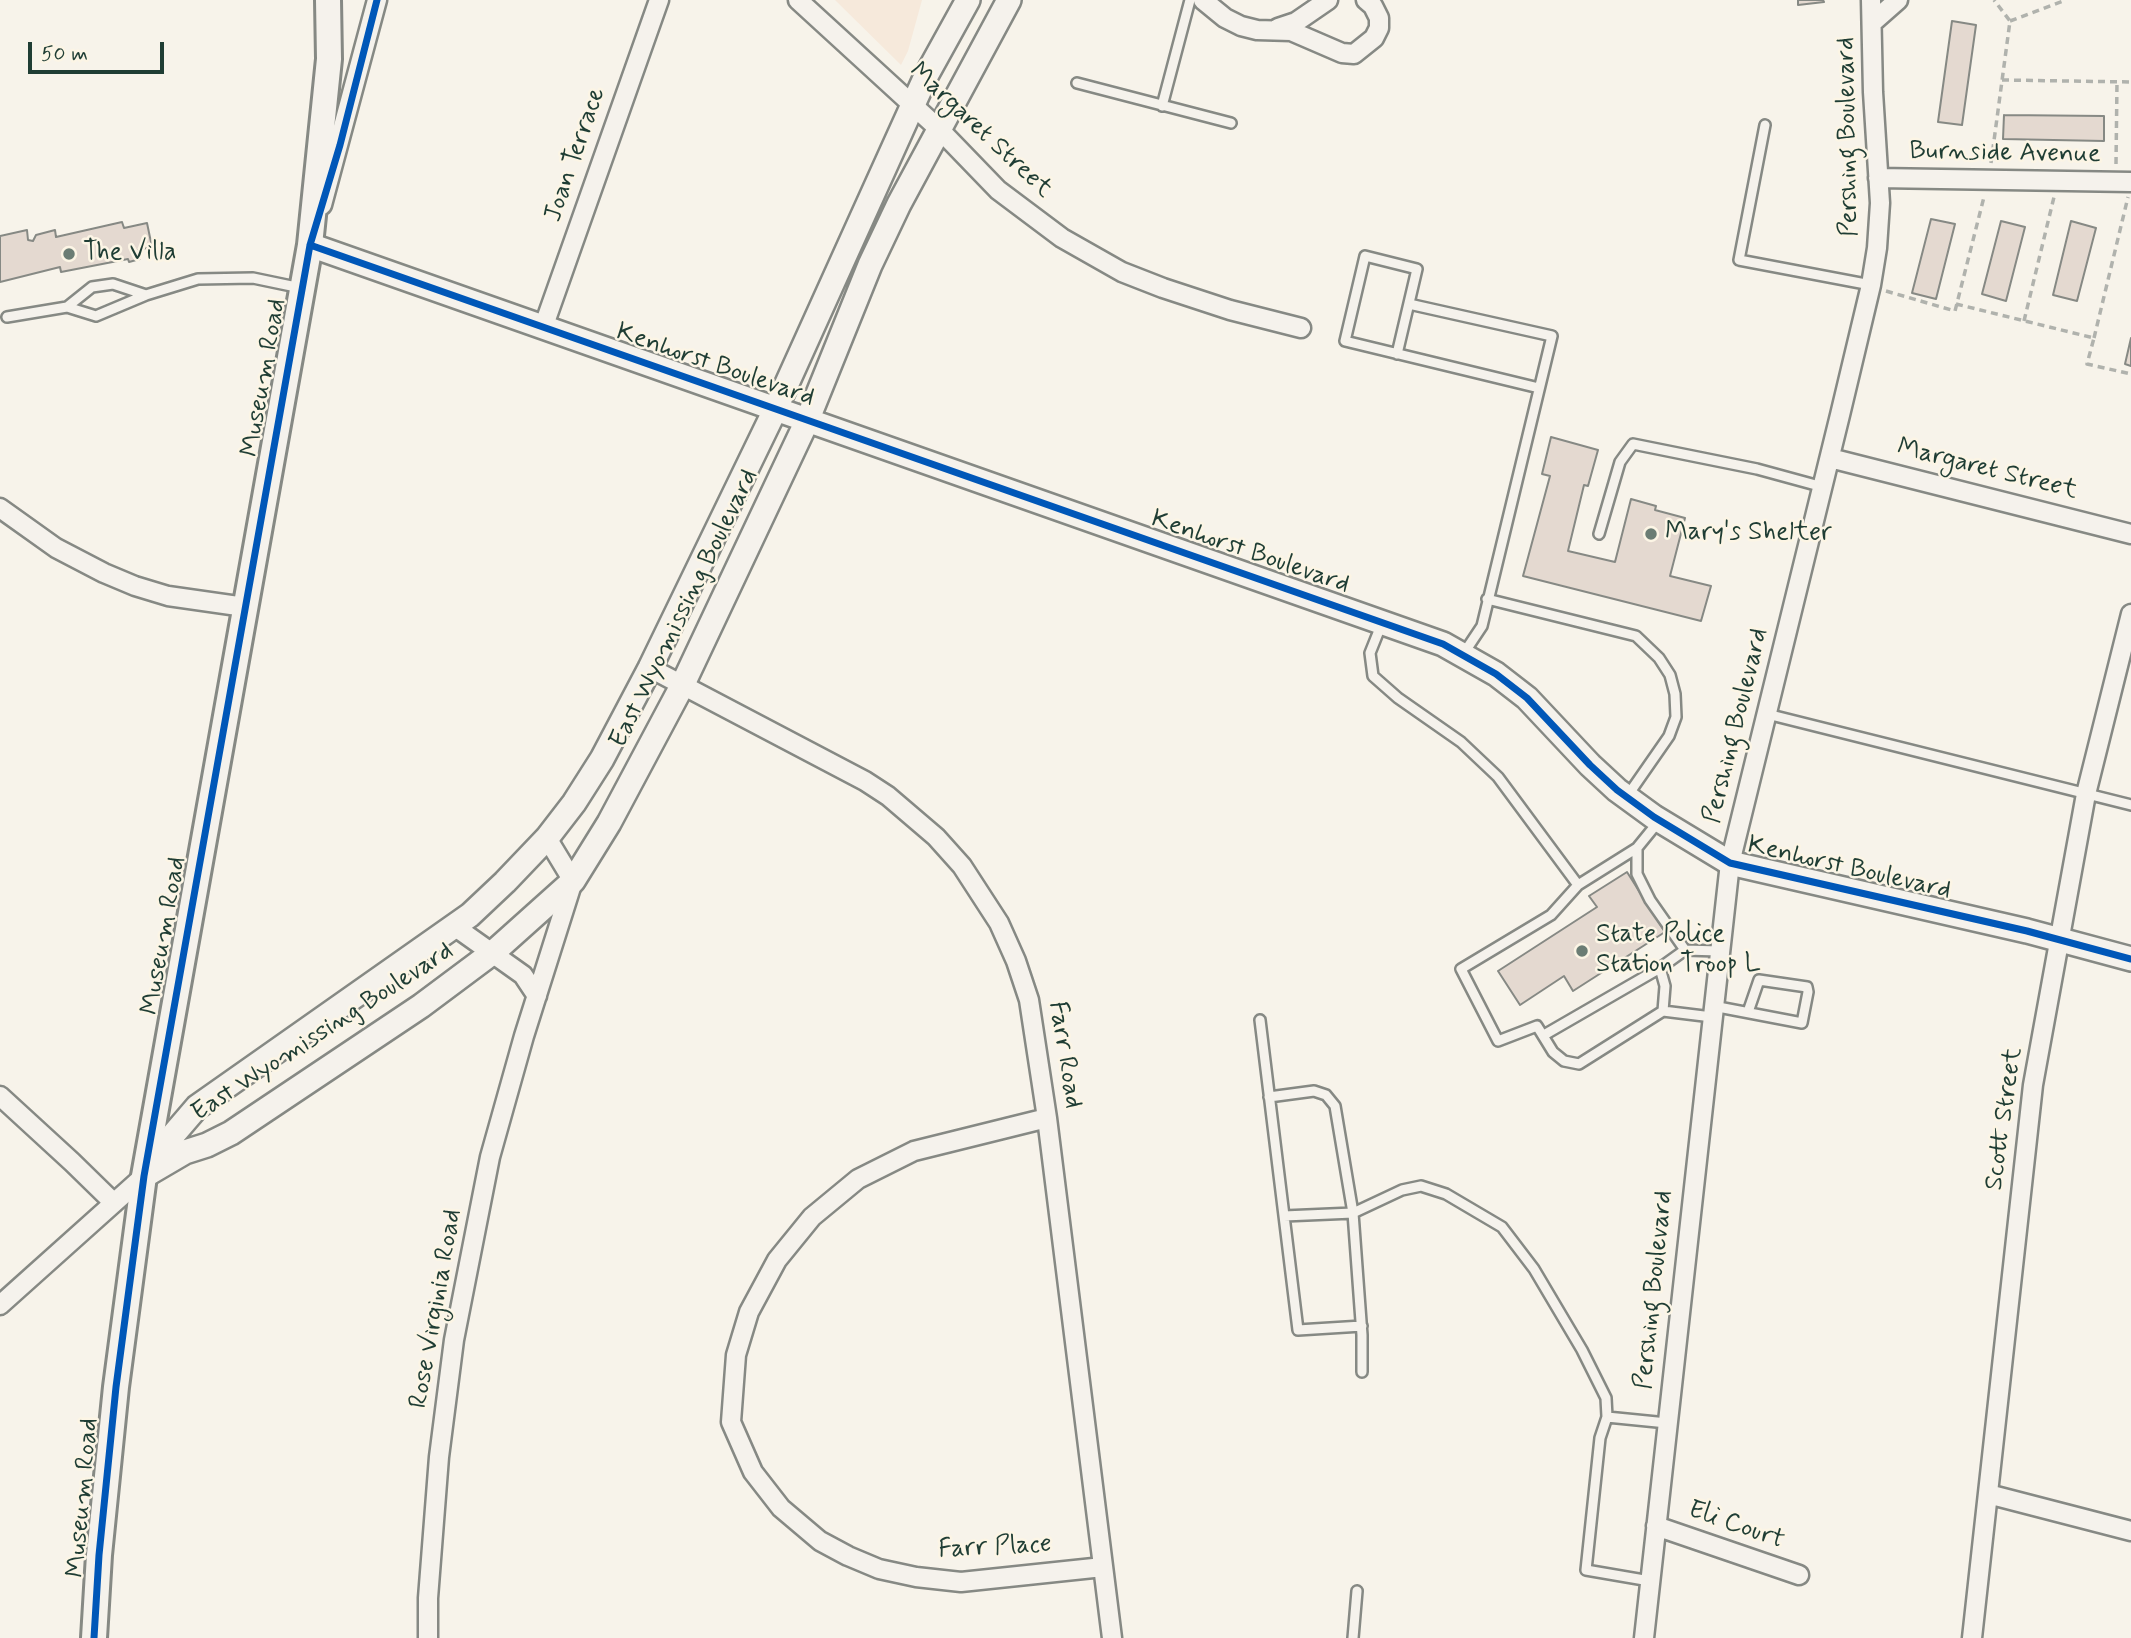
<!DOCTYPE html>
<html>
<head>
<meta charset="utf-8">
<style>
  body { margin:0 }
  #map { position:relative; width:2131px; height:1638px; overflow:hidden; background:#f7f3ea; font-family:Mynerve,sans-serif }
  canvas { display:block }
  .scale { position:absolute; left:28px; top:42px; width:136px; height:32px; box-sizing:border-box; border:4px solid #1f3d34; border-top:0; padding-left:9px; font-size:21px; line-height:24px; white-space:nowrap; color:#1f3d34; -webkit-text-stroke:5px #fcf5e5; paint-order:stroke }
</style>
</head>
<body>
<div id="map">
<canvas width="2131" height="1638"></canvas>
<div class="scale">50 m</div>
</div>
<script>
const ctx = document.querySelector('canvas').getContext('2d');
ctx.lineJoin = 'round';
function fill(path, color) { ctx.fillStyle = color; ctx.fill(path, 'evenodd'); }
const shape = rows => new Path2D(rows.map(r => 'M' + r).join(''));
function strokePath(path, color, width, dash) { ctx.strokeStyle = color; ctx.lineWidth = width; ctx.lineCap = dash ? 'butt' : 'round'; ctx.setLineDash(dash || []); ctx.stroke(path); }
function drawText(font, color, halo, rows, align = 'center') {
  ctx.font = font + ' Mynerve,sans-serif'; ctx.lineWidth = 5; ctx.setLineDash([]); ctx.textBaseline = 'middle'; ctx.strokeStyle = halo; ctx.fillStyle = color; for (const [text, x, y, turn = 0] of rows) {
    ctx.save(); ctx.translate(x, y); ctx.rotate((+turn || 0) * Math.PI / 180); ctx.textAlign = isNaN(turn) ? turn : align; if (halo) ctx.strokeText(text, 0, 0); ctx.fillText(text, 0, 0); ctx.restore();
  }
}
const built = shape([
  [835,0,922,0,908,51,901,65]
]);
const building = shape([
  [1798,0,1823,0,1824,2,1798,5,1798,0],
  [1952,21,1976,25,1962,125,1938,122,1952,21],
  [2004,115,2104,116,2104,141,2003,139,2004,115],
  [1931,219,1955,224,1936,299,1912,293,1931,219],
  [2001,221,2025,227,2006,301,1982,294,2001,221],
  [2071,221,2096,228,2077,301,2053,295,2071,221],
  [122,222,124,228,147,223,152,247,138,250,140,259,129,262,128,259,61,272,60,267,0,282,0,236,27,230,28,240,33,241,36,235,55,230,56,237,122,222],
  [2131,338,2131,366,2125,364,2131,338],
  [1551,437,1598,450,1588,486,1584,485,1568,551,1615,562,1631,499,1656,506,1655,510,1685,518,1670,576,1711,586,1701,621,1523,576,1550,476,1542,474,1551,437],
  [1627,872,1665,932,1573,991,1564,976,1520,1005,1498,971,1597,907,1589,896,1627,872]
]);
const path = shape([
  [2010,21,2066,0],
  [2002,80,2131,82],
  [1991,163,2010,21,1994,0],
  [2116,164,2117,82],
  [1886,291,1955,311,1984,197],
  [1956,304,2094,338,2087,364,2131,374],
  [2024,321,2054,197],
  [2094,338,2128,197]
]);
const service = shape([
  [1077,83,1231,123],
  [1162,106,1190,0],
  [1765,125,1739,260,1871,285],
  [1409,304,1552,336,1482,626,1464,653],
  [67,307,92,287,113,284,146,295],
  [7,317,67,307,96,316,146,295,198,279,253,278,301,288],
  [1397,354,1417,269,1365,256,1345,341,1539,388],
  [1599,534,1620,462,1633,444,1757,469,1823,487],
  [1487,599,1636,636,1659,658,1670,675,1675,694,1676,717,1669,736,1628,795],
  [1382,623,1370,653,1373,676,1398,698,1461,742,1498,777,1578,885],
  [1767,714,2131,805],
  [1659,821,1637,848,1578,885,1551,915,1461,969,1498,1041,1537,1026,1553,1052,1564,1061,1579,1064,1663,1011,1712,1017],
  [1637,848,1637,874,1650,900,1685,950,1719,951],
  [1660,968,1665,986,1663,1011],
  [1713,1006,1802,1023,1808,992,1807,987,1759,980,1748,1012],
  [1260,1020,1298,1330,1362,1326],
  [1544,1035,1660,968,1685,950],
  [1269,1097,1314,1091,1326,1095,1335,1106,1353,1213,1284,1216],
  [1362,1372,1362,1335,1353,1213,1402,1190,1421,1186,1446,1194,1502,1227,1534,1269,1582,1350,1606,1398,1607,1417,1600,1438,1586,1570,1650,1581],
  [1607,1417,1667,1423],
  [1353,1638,1357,1591]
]);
const minor = shape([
  [798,0,940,130,998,190,1062,238,1122,272,1163,288,1230,310,1301,328],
  [1203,0,1225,18,1241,26,1257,30,1291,31,1342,53,1354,54,1374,38,1379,28,1379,18,1373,6,1366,0],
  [1873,22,1898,0],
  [1278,28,1296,22,1328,0],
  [1878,178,2131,182],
  [322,205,377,0],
  [543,328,659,0],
  [1830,458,2131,534],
  [0,508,56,548,104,573,135,586,168,596,245,607],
  [650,668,865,781,888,796,936,837,962,866,999,923,1016,961,1029,1000,1047,1118,1112,1638],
  [454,926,523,975,537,996],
  [0,1096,72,1162,114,1203],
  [1047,1118,914,1151,858,1179,812,1217,777,1260,749,1312,736,1355,731,1422,753,1472,781,1508,820,1541,848,1556,879,1569,916,1577,961,1582,1103,1567],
  [0,1305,144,1176],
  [1988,1494,2131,1531],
  [1656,1526,1799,1575],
  [428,1638,428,1598,439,1457,454,1340,490,1157,524,1036,573,881,547,838],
  [1644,1638,1730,863,1840,415,1871,285,1877,248,1880,203,1873,92,1871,0],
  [1972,1638,2033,1085,2086,794,2131,614]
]);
const tertiary = shape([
  [310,245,1443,644,1496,674,1527,698,1590,765,1617,790,1654,817,1730,863,2027,931,2131,959],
  [149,1169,173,1135,197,1107,470,915,505,882,547,838,574,803,602,759,650,668,775,410,926,76,968,0],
  [144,1176,185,1152,207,1145,231,1133,421,1006,496,950,573,881,609,823,682,686,807,421,870,265,899,204,1009,0]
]);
const secondary = shape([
  [94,1638,99,1555,116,1387,144,1176,310,245,329,59,328,0]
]);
const cycleway = shape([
  [310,245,1443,644,1496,674,1527,698,1590,765,1617,790,1654,817,1730,863,2027,931,2131,959],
  [94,1638,99,1555,116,1387,144,1176,310,245,340,145,377,0]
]);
const markers = [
  [69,254,7,"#6b7d74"],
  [1651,534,7,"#6b7d74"],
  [1582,951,7,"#6b7d74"]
];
const streetNames = [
  ["Margaret Street",980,131,43],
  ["Pershing Boulevard",1849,137,-91],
  ["Burnside Avenue",2005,154,1],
  ["Joan Terrace",576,155,-71],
  ["Kenhorst Boulevard",715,366,19],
  ["Museum Road",265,378,-80],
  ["Margaret Street",1987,470,14],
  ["Kenhorst Boulevard",1250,553,19],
  ["East Wyomissing Boulevard",685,609,-64],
  ["Pershing Boulevard",1737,726,-76],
  ["Kenhorst Boulevard",1849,869,13],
  ["Museum Road",165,936,-80],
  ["East Wyomissing Boulevard",323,1033,-33],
  ["Farr Road",1064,1055,81],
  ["Scott Street",2005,1119,-82],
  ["Pershing Boulevard",1655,1290,-84],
  ["Rose Virginia Road",437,1309,-80],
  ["Museum Road",84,1498,-85],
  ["Eli Court",1736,1526,19],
  ["Farr Place",995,1548,-3]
];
const poiNames = [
  ["The Villa",83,254],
  ["Mary's Shelter",1665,534],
  ["State Police",1596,936],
  ["Station Troop L",1596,966]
];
fill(built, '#f6e9db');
fill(building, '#e4d9d0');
strokePath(building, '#868984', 2);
strokePath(service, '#868984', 14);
strokePath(minor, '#868984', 23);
strokePath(tertiary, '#868984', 28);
strokePath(secondary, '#868984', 30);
strokePath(path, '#b0b2ad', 3.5, [7, 5]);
strokePath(service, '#f5f2ec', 9);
strokePath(minor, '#f5f2ec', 18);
strokePath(tertiary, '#f5f2ec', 23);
strokePath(secondary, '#f5f2ec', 24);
strokePath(cycleway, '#0057b8', 7);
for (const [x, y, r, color] of markers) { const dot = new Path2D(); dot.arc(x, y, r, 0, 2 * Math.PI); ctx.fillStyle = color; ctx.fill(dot); strokePath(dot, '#fcf5e5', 2.5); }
drawText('26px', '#1f3d34', '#fcf5e5', streetNames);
drawText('26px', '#1f3d34', '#fcf5e5', poiNames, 'left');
</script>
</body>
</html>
